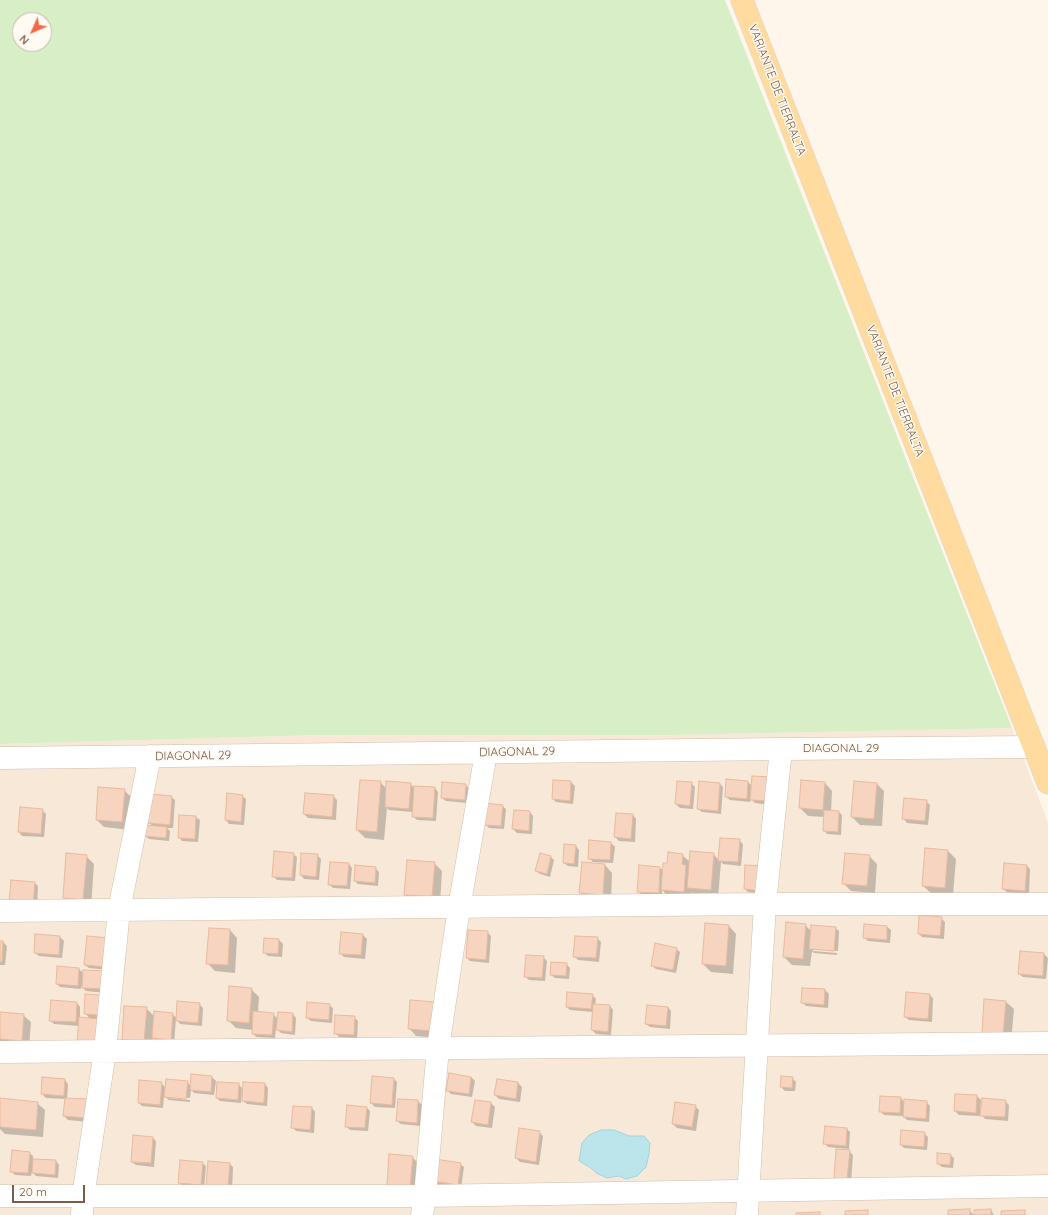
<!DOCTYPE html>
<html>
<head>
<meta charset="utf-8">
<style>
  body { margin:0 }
  #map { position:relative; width:1048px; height:1215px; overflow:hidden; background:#fef6ea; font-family:Quicksand,sans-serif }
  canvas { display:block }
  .north { position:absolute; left:12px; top:12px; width:40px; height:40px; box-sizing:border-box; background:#fffaf2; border:1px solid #cbbaae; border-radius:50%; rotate:225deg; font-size:11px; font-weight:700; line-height:16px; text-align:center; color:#7d5b49 }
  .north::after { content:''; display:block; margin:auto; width:14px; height:18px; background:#f26a45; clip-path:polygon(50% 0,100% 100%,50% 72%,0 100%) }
  .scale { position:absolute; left:12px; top:1185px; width:73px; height:18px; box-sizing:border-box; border:2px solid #7d5b49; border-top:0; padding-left:5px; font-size:12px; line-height:14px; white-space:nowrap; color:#7d5b49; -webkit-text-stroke:3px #fffaf2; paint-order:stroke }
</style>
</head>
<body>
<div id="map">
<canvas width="1048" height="1215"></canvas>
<div class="north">N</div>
<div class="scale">20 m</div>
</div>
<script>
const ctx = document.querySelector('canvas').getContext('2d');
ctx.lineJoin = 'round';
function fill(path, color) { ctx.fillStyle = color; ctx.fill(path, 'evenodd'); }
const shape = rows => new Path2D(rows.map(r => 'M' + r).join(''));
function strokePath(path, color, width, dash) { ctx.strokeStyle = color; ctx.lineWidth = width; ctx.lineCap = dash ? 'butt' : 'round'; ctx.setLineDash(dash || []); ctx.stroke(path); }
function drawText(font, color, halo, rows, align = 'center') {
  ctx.font = font + ' Quicksand,sans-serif'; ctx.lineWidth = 3; ctx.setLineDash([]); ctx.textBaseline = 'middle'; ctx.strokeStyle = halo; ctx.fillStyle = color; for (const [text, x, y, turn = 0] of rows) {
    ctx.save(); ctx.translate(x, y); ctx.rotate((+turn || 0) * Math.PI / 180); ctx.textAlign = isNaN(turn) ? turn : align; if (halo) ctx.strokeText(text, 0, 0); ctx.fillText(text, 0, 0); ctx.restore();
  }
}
const residential = shape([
  [1012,728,1048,823,1048,1215,0,1215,0,744,319,735,667,735]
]);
const green = shape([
  [0,0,725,0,1012,728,667,735,319,735,0,744],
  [20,20,44,20,44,44,20,44]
]);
const water = shape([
  [601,1130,614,1130,629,1136,644,1136,650,1143,649,1154,646,1167,637,1176,626,1179,619,1176,607,1178,596,1173,591,1168,579,1161,582,1143,589,1135,601,1130]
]);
const shadow = shape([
  [361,781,380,782,387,789,410,784,415,788,435,788,438,792,436,821,417,820,413,816,413,812,389,810,387,808,384,840,365,838,357,830],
  [554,781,571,782,575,786,573,804,556,802,553,799],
  [748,782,752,786,773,805,755,803,751,799,750,802,730,800,726,797],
  [691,783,695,787,693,809,680,808,676,804],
  [825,783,832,791,831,811,839,812,842,815,841,835,827,834,824,830,825,817,808,816,800,808],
  [720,784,723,787,721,814,702,812,698,809],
  [877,784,884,791,882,826,860,825,852,817],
  [466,785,469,789,468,803,446,801,442,798],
  [124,790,132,798,130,830,104,827,97,820],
  [242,796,246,799,244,825,229,824,226,820],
  [333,796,337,800,336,820,308,818,304,814],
  [171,797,175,800,173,828,167,828,170,831,169,841,149,839,145,836,153,826,149,823],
  [926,801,930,805,928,825,907,823,904,819],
  [502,806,506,809,504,829,489,828,485,824],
  [42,810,46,814,44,837,22,836,19,832],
  [530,812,533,816,532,834,517,833,513,829],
  [633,815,636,819,635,842,619,841,615,837],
  [180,816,196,817,200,820,198,842,182,841,179,837],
  [739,840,743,844,741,866,723,864,721,862,718,898,696,896,692,892,691,899,670,898,662,890,662,896,642,895,638,891,640,866,660,868,664,871,668,864,682,855,690,862,713,854,719,860],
  [590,841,611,843,615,847,613,863,593,862,589,858],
  [576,846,579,850,578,867,568,866,564,863],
  [948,851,956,859,953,895,931,893,923,886],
  [293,854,297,857,295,881,277,880,273,876],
  [317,855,321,859,319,880,304,879,301,875],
  [86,856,94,864,91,907,72,905,64,898],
  [869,856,877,864,875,893,851,891,843,883],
  [551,857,554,860,550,877,540,874,536,871],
  [434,863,442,871,440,904,413,902,405,895],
  [349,864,352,868,350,889,333,888,329,884],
  [605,865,612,873,611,902,588,900,580,892],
  [746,866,765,894,748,892,745,889],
  [1027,866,1030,869,1029,894,1007,892,1003,889],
  [375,868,379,872,378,886,358,884,355,881],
  [35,883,38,886,37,909,14,907],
  [941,918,945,922,944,939,922,937,919,934],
  [805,925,811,931,835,928,839,931,838,951,813,949,813,951,837,953,837,955,814,953,812,951,810,966,792,965,784,957],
  [729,926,736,934,733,974,711,972,703,964],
  [887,927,891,930,890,943,868,941,864,937],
  [230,930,237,938,235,973,215,971,207,963],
  [487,932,491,936,489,963,470,961,467,958],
  [342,933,363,935,367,939,365,959,344,957,340,953],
  [60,937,64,941,62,958,39,956,35,953],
  [597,938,601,942,599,962,578,960,574,956],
  [108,939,109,970,89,968,85,965],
  [279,940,283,944,282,957,268,956,264,952],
  [0,942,3,942,7,946,5,965,0,965],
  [676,949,680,952,676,973,656,969,652,966],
  [1021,952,1044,954,1048,958,1046,979,1023,977,1019,974],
  [543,957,547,961,545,981,529,980,525,976],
  [566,964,570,968,569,979,555,978,551,975],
  [79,969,84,974,107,993,86,991,81,986,81,989,60,987,57,984],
  [251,989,259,997,258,1013,273,1014,278,1019,293,1014,296,1018,295,1035,281,1033,276,1028,275,1038,256,1037,253,1033,253,1030,236,1028,228,1020],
  [825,990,829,994,828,1008,806,1006,802,1002],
  [86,995,102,1018,96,1018,102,1023,79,1026,54,1024,50,1020,77,1003,80,1007,80,1018,90,1019,85,1013],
  [592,995,596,999,595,1005,610,1006,613,1010,611,1035,596,1034,592,1030,594,1012,570,1010,567,1007],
  [930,995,933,998,932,1022,909,1020,905,1017],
  [1006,1002,1014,1009,1011,1042,990,1041],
  [434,1003,440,1038,416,1036,409,1028],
  [199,1004,203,1008,202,1026,180,1024,176,1019,174,1043,157,1042,153,1038,152,1049,131,1048,146,1008,155,1017,172,1014,177,1018],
  [329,1005,333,1008,332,1023,311,1021,307,1018],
  [668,1007,671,1011,670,1029,650,1027,646,1024],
  [0,1013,23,1015,31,1022,29,1048,0,1042],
  [354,1017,358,1021,357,1038,339,1037,335,1033],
  [449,1074,471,1077,475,1081,472,1097,451,1094,447,1090],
  [212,1077,216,1081,214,1095,194,1093,191,1089,190,1098,168,1096,168,1098,190,1100,190,1102,169,1100,164,1096,163,1108,142,1106,139,1103,161,1083,166,1088,187,1082,191,1086],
  [43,1078,65,1080,68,1084,67,1099,89,1122,68,1120,64,1116,66,1099,46,1098,42,1094],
  [792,1078,796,1082,795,1091,785,1091,781,1087],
  [394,1079,397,1082,395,1108,375,1107,371,1103],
  [498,1080,518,1083,522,1087,520,1102,499,1099,495,1095],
  [238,1084,242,1088,241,1103,220,1101,217,1098],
  [265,1084,268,1088,267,1106,247,1104,243,1101],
  [956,1095,977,1096,981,1100,980,1116,959,1115,955,1111],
  [901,1098,904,1102,926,1102,930,1106,929,1122,907,1120,903,1116,884,1115,880,1111],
  [0,1099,37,1103,45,1110,43,1137,5,1134,0,1129],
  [399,1100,418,1101,422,1105,420,1126,401,1124,397,1121],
  [475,1101,491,1103,495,1107,492,1128,476,1126,472,1122],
  [1005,1101,1009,1105,1008,1121,985,1119,982,1115],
  [695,1106,699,1110,696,1131,677,1128,673,1124],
  [366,1107,370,1111,368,1131,350,1130,346,1126],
  [312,1108,315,1112,314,1133,296,1131,292,1127],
  [847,1129,850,1132,849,1149,828,1147,824,1143],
  [539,1132,543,1136,539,1165,520,1162,516,1158],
  [924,1133,928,1137,927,1150,904,1148,901,1145],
  [153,1138,156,1141,154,1167,136,1165,132,1162],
  [849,1151,853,1155,851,1183,839,1181,835,1178],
  [29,1153,33,1156,33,1160,56,1161,59,1165,58,1178,36,1176,32,1172,31,1176,15,1175,11,1171],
  [950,1155,954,1158,953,1168,942,1167,938,1164],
  [412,1157,420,1165,418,1194,396,1193],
  [202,1163,206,1166,204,1188,182,1186,179,1182],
  [230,1164,233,1167,232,1191,211,1189],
  [460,1164,464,1167,461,1188,437,1184,433,1181],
  [991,1210,994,1215,975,1215],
  [970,1211,974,1215,949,1215]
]);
const building = shape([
  [752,776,771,777,770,801,750,800,752,776],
  [726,779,748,781,747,799,725,797,726,779],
  [360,780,381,781,377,832,356,830,360,780],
  [553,780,571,781,570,801,552,799,553,780],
  [801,780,825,782,823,810,799,808,801,780],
  [386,781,411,783,409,809,385,807,386,781],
  [677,781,692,782,690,806,675,804,677,781],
  [699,781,720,783,718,811,697,809,699,781],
  [854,781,877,783,874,819,851,817,854,781],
  [442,782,466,784,465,800,441,798,442,782],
  [414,786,435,787,433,818,412,817,414,786],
  [98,787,125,789,122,822,96,820,98,787],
  [227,793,243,795,241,822,225,820,227,793],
  [305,793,334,795,332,817,303,814,305,793],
  [151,794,172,796,170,825,148,823,151,794],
  [904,798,927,800,925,821,902,819,904,798],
  [485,803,503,805,501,826,484,825,485,803],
  [20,807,43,809,41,834,18,832,20,807],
  [514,810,530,811,529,831,512,829,514,810],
  [824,810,839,811,838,832,823,831,824,810],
  [616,813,633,814,631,839,614,837,616,813],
  [179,815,196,816,195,839,178,838,179,815],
  [145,825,167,827,166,838,144,836,145,825],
  [720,838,740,839,738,862,718,861,720,838],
  [589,840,611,842,610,860,588,859,589,840],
  [564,844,576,845,574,864,563,863,564,844],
  [925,848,948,850,945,888,922,886,925,848],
  [274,851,294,853,292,878,272,877,274,851],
  [690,851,714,853,711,890,687,888,690,851],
  [668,852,683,854,682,864,686,865,684,892,661,890,663,863,667,863,668,852],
  [66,853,87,855,83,900,63,898,66,853],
  [301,853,318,854,316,877,300,875,301,853],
  [540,853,551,856,547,874,535,871,540,853],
  [845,853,870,855,867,886,842,884,845,853],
  [407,860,435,862,432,897,404,895,407,860],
  [330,862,349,863,347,886,328,885,330,862],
  [582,862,605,864,603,895,579,893,582,862],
  [1004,863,1027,865,1025,891,1002,889,1004,863],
  [355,865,376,867,375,883,354,881,355,865],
  [639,865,660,867,659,893,637,892,639,865],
  [745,865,763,866,762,891,744,889,745,865],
  [11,880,35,882,33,906,9,904,11,880],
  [919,915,942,917,940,936,918,934,919,915],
  [786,922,806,924,803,959,783,957,786,922],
  [705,923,729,925,726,966,702,964,705,923],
  [864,924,887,926,887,940,863,938,864,924],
  [811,925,836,927,834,951,809,949,811,925],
  [209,928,230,929,228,965,206,964,209,928],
  [468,930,488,931,486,960,466,958,468,930],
  [341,932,363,934,361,955,339,954,341,932],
  [35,934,60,936,59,955,34,953,35,934],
  [87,936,109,938,106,967,84,965,87,936],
  [575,936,598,937,596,958,573,957,575,936],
  [264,938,279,939,278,954,263,953,264,938],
  [0,941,3,941,2,962,0,962,0,941],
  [655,943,677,948,673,970,651,966,655,943],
  [1020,951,1044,953,1043,976,1018,974,1020,951],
  [526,955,544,956,542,978,524,977,526,955],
  [551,962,567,963,566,976,550,975,551,962],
  [57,966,79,968,78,986,56,984,57,966],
  [83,970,106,971,104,989,82,988,83,970],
  [229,986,252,988,249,1023,227,1021,229,986],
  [802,988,825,989,824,1005,801,1003,802,988],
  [567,992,593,994,591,1009,566,1007,567,992],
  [906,992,930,994,928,1019,904,1017,906,992],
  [85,994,100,995,99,1015,84,1014,85,994],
  [984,999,1006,1001,1003,1035,982,1033,984,999],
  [51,1000,77,1002,76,1022,49,1021,51,1000],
  [410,1000,435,1002,433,1031,408,1029,410,1000],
  [177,1001,200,1003,198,1023,176,1021,177,1001],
  [307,1002,330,1004,329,1020,306,1018,307,1002],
  [593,1004,610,1005,608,1032,591,1030,593,1004],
  [647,1005,668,1007,666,1026,645,1024,647,1005],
  [124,1006,147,1007,144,1042,122,1040,124,1006],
  [154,1011,173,1013,171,1040,152,1038,154,1011],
  [253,1011,274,1013,272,1035,252,1034,253,1011],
  [0,1012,24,1014,22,1041,0,1039,0,1012],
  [278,1012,293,1013,292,1032,276,1030,278,1012],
  [335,1015,355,1016,354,1035,334,1034,335,1015],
  [79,1017,98,1019,97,1045,77,1043,79,1017],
  [449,1073,471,1077,469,1094,446,1091,449,1073],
  [191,1074,212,1076,211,1092,190,1090,191,1074],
  [372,1076,394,1078,392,1105,370,1103,372,1076],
  [781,1076,793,1077,792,1088,780,1087,781,1076],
  [42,1077,65,1079,64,1096,41,1094,42,1077],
  [166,1079,188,1081,186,1099,164,1097,166,1079],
  [497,1079,518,1082,516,1099,494,1095,497,1079],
  [139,1080,162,1082,160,1105,138,1103,139,1080],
  [217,1082,239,1083,238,1100,216,1098,217,1082],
  [243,1082,265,1083,264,1103,242,1101,243,1082],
  [955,1094,977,1095,976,1113,954,1111,955,1094],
  [880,1096,901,1097,900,1113,879,1112,880,1096],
  [0,1098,38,1102,36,1130,0,1127,0,1098],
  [65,1098,88,1099,86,1118,63,1116,65,1098],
  [982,1098,1006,1100,1005,1117,980,1116,982,1098],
  [398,1099,418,1100,417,1123,396,1121,398,1099],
  [904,1099,927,1101,926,1119,903,1117,904,1099],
  [475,1100,491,1102,488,1125,471,1122,475,1100],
  [675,1102,696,1105,692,1127,672,1124,675,1102],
  [347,1105,367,1107,365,1128,345,1127,347,1105],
  [293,1106,312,1107,310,1130,291,1128,293,1106],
  [825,1126,847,1128,846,1146,823,1144,825,1126],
  [519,1128,540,1131,536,1162,515,1158,519,1128],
  [901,1130,925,1132,924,1147,900,1145,901,1130],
  [133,1135,153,1137,151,1163,131,1162,133,1135],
  [836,1149,850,1150,847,1180,834,1178,836,1149],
  [12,1150,30,1152,28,1173,10,1172,12,1150],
  [937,1153,951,1154,950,1165,937,1164,937,1153],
  [389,1154,413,1156,410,1187,387,1185,389,1154],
  [33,1159,56,1160,55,1175,32,1173,33,1159],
  [435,1159,461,1163,458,1185,432,1181,435,1159],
  [180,1160,203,1162,201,1185,178,1183,180,1160],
  [208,1161,230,1163,228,1188,206,1186,208,1161],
  [970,1209,970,1215,948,1215,948,1210,970,1209],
  [991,1209,991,1215,974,1215,974,1210,991,1209],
  [868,1210,868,1215,845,1215,845,1211,868,1210],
  [1025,1210,1025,1215,1001,1215,1001,1211,1025,1210],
  [820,1212,820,1215,796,1215,796,1213,820,1212]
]);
const minor = shape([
  [0,758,781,749,1034,747],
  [0,911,765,904,1048,904],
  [0,1052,1048,1043],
  [0,1196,425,1196,1048,1186],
  [82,1215,83,1197,105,1051,119,910,150,756],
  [422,1215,425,1196,438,1048,459,908,486,753],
  [747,1215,765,904,781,749]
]);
const major = shape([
  [742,0,1048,783]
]);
const streetNames = [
  ["VARIANTE DE TIERRALTA",777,90,69],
  ["VARIANTE DE TIERRALTA",895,391,69],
  ["DIAGONAL 29",841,748],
  ["DIAGONAL 29",517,752,-1],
  ["DIAGONAL 29",193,756,-1]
];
fill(residential, '#f7e8d7');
fill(green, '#d7eec6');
fill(water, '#bbe5eb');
strokePath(water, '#a0d5de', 1);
fill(shadow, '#0003');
fill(building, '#f6d4bf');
strokePath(building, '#ebba9d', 1);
strokePath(minor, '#d3bdad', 23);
strokePath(major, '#ddd4d0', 23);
strokePath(minor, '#fff', 22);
strokePath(major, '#ffdba0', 22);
drawText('12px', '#7d5b49', '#fffaf2', streetNames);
</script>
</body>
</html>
